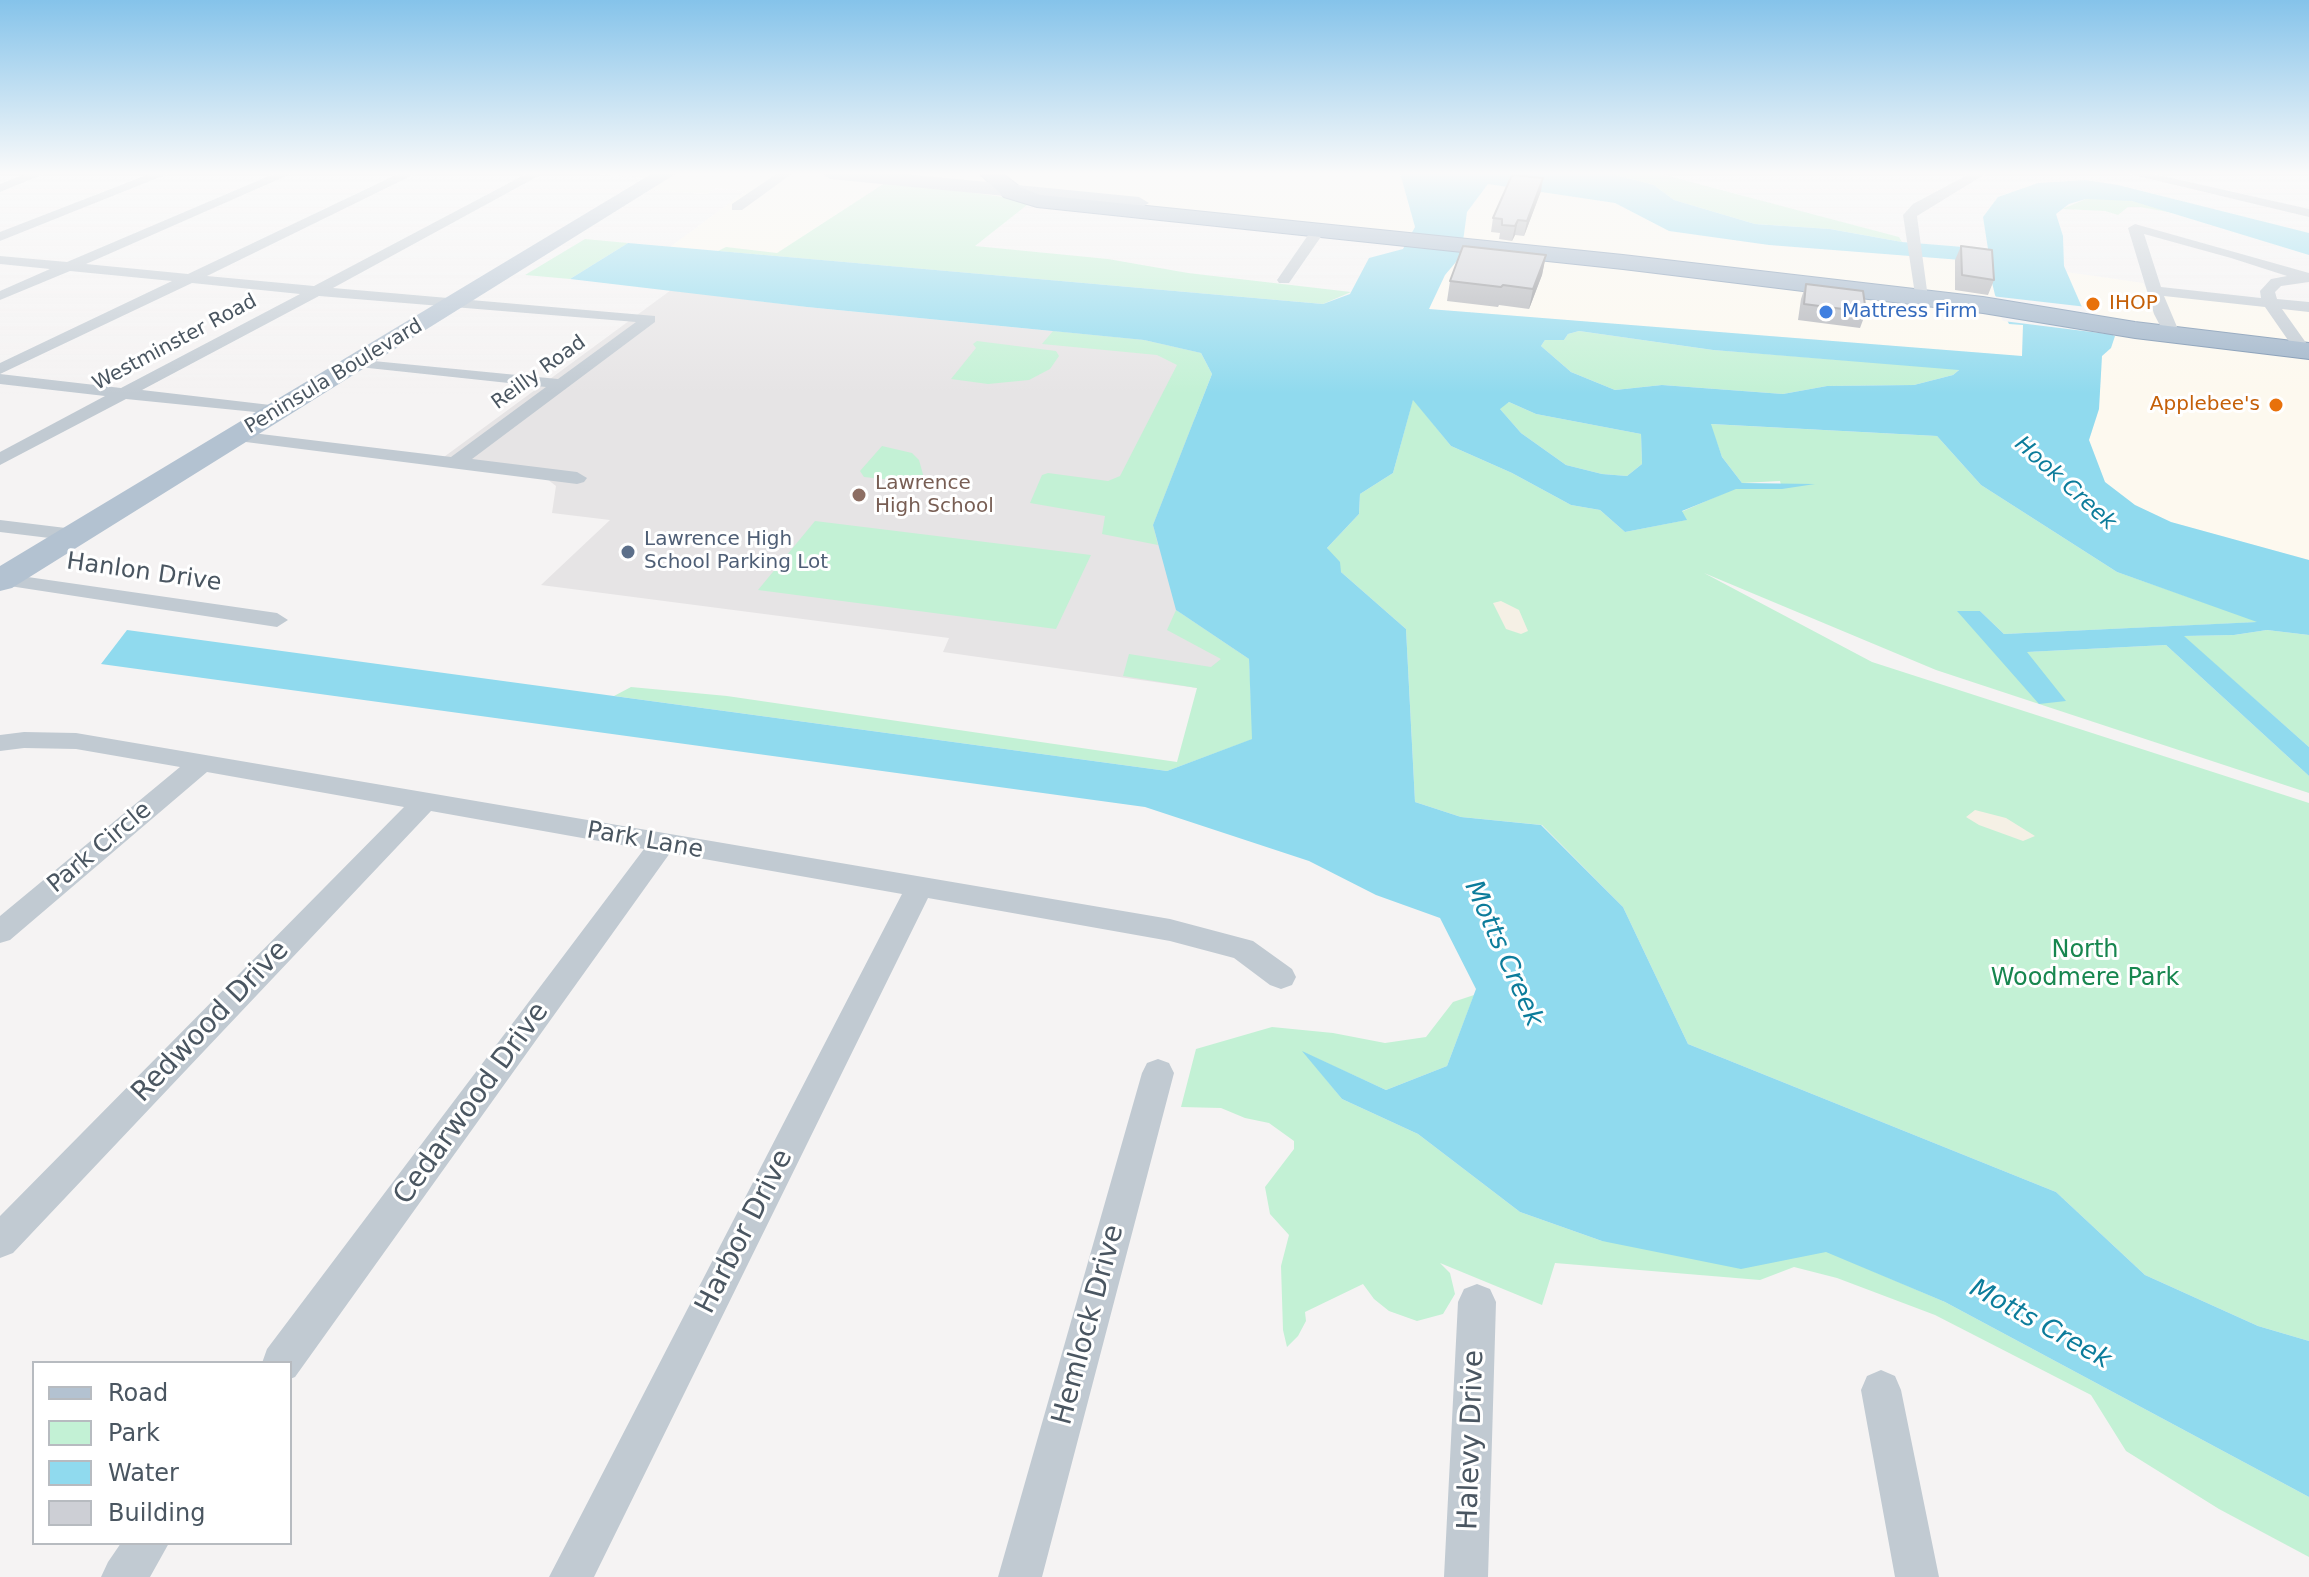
<!DOCTYPE html>
<html>
<head>
<meta charset="utf-8">
<style>
  body { margin:0 }
  #map { position:relative; width:2309px; height:1577px; overflow:hidden; background:#f5f3f3; font-family:"DejaVu Sans",sans-serif }
  canvas { display:block }
  .legend { position:absolute; left:32px; top:1361px; width:260px; height:184px; box-sizing:border-box; background:#fff; border:2px solid #b7bbc0; margin:0; padding:10px 14px; list-style:none; font-size:24px; color:#4a5661 }
  .legend li { display:flex; align-items:center; gap:16px; height:40px }
  .legend b { width:40px; border:2px solid #b7bbc0 }
</style>
</head>
<body>
<div id="map">
<canvas width="2309" height="1577"></canvas>
<ul class="legend">
<li><b style="height:10px;background:#b3c2d1"></b>Road</li>
<li><b style="height:22px;background:#c3f1d5"></b>Park</li>
<li><b style="height:22px;background:#90daee"></b>Water</li>
<li><b style="height:22px;background:#cdcfd5"></b>Building</li>
</ul>
</div>
<script>
const ctx = document.querySelector('canvas').getContext('2d');
ctx.lineJoin = 'round';
function fill(path, color) { ctx.fillStyle = color; ctx.fill(path, 'evenodd'); }
const shape = rows => new Path2D(rows.map(r => 'M' + r).join(''));
function strokePath(path, color, width, dash) { ctx.strokeStyle = color; ctx.lineWidth = width; ctx.lineCap = dash ? 'butt' : 'round'; ctx.setLineDash(dash || []); ctx.stroke(path); }
function drawText(font, color, halo, rows, align = 'center') {
  ctx.font = font + ' "DejaVu Sans",sans-serif'; ctx.lineWidth = 6; ctx.setLineDash([]); ctx.textBaseline = 'middle'; ctx.strokeStyle = halo; ctx.fillStyle = color; for (const [text, x, y, turn = 0] of rows) {
    ctx.save(); ctx.translate(x, y); ctx.rotate((+turn || 0) * Math.PI / 180); ctx.textAlign = isNaN(turn) ? turn : align; if (halo) ctx.strokeText(text, 0, 0); ctx.fillText(text, 0, 0); ctx.restore();
  }
}
const commercial = shape([
  [1400,173,1415,227,1406,242,944,191,888,181,777,253,726,247,718,251,670,247,746,191,716,188,707,194,641,189,657,179,598,174],
  [1488,184,1615,203,1669,231,1769,245,1987,262,1995,295,2009,323,2023,325,2022,356,1429,309,1445,275,1461,256,1467,212],
  [2066,272,2143,283,2145,287,2309,308,2309,560,2171,522,2135,505,2105,482,2089,440,2099,409,2102,356,2111,348,2081,305]
]);
const education = shape([
  [671,290,807,307,1144,340,1201,353,1176,610,1249,659,1211,690,943,652,949,638,541,585,610,520,552,513,556,486,547,479,433,465]
]);
const green = shape([
  [1608,173,1657,173,1899,237,1902,242,1830,229,1755,224,1674,200,1654,185],
  [888,181,1032,201,975,246,1108,259,1188,273,1351,292,1323,304,718,251,726,247,777,253],
  [2114,198,2132,201,2184,215,2140,207,2128,207,2118,215,2105,211,2062,209,2086,199],
  [585,239,628,243,570,279,525,275],
  [1053,331,1144,340,1201,353,1212,374,1153,525,1158,545,1102,534,1105,516,1030,503,1042,475,1048,473,1108,481,1120,476,1177,365,1157,355,1042,344],
  [1579,331,1713,350,1960,369,1953,375,1914,385,1827,386,1783,394,1662,385,1615,390,1571,372,1541,346,1545,340,1564,340,1568,334],
  [977,341,1056,351,1059,356,1050,369,1029,380,988,384,951,379,976,348,973,344],
  [1413,399,1451,446,1512,473,1571,505,1600,510,1625,532,1686,520,1681,512,1736,488,1782,489,1780,481,1742,483,1722,457,1710,424,1937,436,1981,485,2117,572,2260,622,2004,634,1980,611,1958,611,2026,652,2166,645,2309,776,2309,793,1936,670,1704,573,1872,662,2309,803,2309,1341,2258,1326,2145,1275,2056,1192,1688,1044,1623,907,1542,825,1461,817,1415,802,1406,629,1341,572,1327,548,1359,514,1360,494,1393,473],
  [1509,402,1536,414,1641,434,1642,464,1627,476,1602,474,1566,465,1521,433,1499,408],
  [882,446,912,453,919,460,924,478,920,483,864,477,860,471],
  [815,521,1091,555,1056,629,758,590],
  [1176,610,1249,659,1253,739,1167,771,614,696,631,687,727,696,1177,762,1197,688,1123,676,1129,654,1211,667,1221,659,1167,630],
  [2267,630,2309,635,2309,747,2183,636,2234,635],
  [1474,995,1447,1066,1386,1090,1305,1053,1342,1099,1418,1134,1520,1212,1602,1241,1826,1251,1945,1302,2309,1497,2309,1557,2219,1509,2126,1451,2091,1395,1935,1315,1837,1278,1794,1267,1760,1280,1555,1263,1542,1305,1440,1263,1450,1273,1455,1294,1443,1314,1417,1321,1389,1311,1374,1299,1363,1284,1305,1312,1306,1321,1298,1336,1287,1347,1283,1330,1281,1266,1289,1235,1270,1214,1265,1187,1294,1149,1294,1141,1269,1123,1245,1118,1221,1108,1181,1107,1196,1049,1272,1027,1333,1033,1385,1043,1426,1037,1453,1002]
]);
const sand = shape([
  [1501,601,1519,610,1528,631,1521,634,1506,629,1493,603],
  [1975,810,2006,818,2035,836,2023,841,1979,825,1966,817]
]);
const water = shape([
  [1400,173,1608,173,1654,185,1674,200,1755,224,1830,229,1902,242,1988,249,1983,217,1998,197,2038,183,2085,180,2118,185,2309,233,2309,255,2132,201,2086,199,2069,204,2056,214,2063,236,2064,266,2081,305,2095,328,2115,336,2111,348,2102,356,2099,409,2089,440,2105,482,2135,505,2171,522,2309,560,2309,635,2267,630,2234,635,2184,636,2309,747,2309,776,2166,645,2027,652,2066,701,2039,704,1957,611,1980,611,2004,634,2257,622,2117,572,1981,485,1937,436,1711,424,1722,457,1742,483,1815,484,1782,489,1736,489,1682,511,1687,520,1625,532,1600,510,1571,505,1512,473,1451,446,1413,400,1393,473,1360,494,1359,514,1327,548,1340,562,1341,572,1406,629,1415,802,1461,817,1541,825,1623,907,1688,1044,2056,1192,2145,1275,2258,1326,2309,1341,2309,1497,1945,1302,1826,1252,1741,1269,1602,1241,1520,1212,1418,1134,1342,1099,1302,1051,1386,1090,1447,1066,1476,989,1440,918,1376,895,1309,861,1145,807,101,664,127,630,1167,771,1252,739,1249,659,1176,610,1153,525,1212,374,1201,353,1144,340,807,307,570,279,628,243,1323,304,1350,294,1369,258,1403,249,1415,227],
  [1488,184,1615,203,1669,231,1769,245,1987,262,1995,295,2009,324,2023,325,2022,356,1429,309,1445,275,1461,256,1467,212],
  [1579,331,1713,350,1959,370,1953,375,1914,385,1827,386,1783,394,1662,385,1615,390,1571,372,1541,346,1545,340,1564,340,1568,334],
  [1509,402,1536,414,1641,434,1642,464,1627,476,1602,474,1566,465,1521,433,1500,409]
]);
const pier = shape([
  [1991,296,2087,307,2098,325,2116,335,2003,321]
]);
const minor = shape([
  [28,173,46,173,0,192,0,184,28,173],
  [152,173,170,173,0,241,0,232,152,173],
  [276,173,293,173,86,264,188,274,400,173,417,173,207,276,314,286,528,173,544,173,333,288,655,316,655,322,472,459,577,472,587,478,584,482,577,484,230,440,227,436,236,431,451,457,546,387,359,367,351,362,353,359,558,379,636,322,319,296,142,390,279,406,285,407,288,411,285,415,126,399,0,465,0,452,105,396,0,384,0,374,121,388,300,294,192,283,0,374,0,363,172,281,70,271,0,300,0,291,50,269,0,264,0,256,67,262,276,173],
  [778,173,793,173,742,210,732,210,732,204,778,173],
  [1971,173,1987,173,1917,216,1928,298,1926,301,1916,301,1903,215,1913,204,1971,173],
  [2125,173,2149,173,2309,209,2309,217,2125,173],
  [2135,224,2309,273,2309,282,2281,286,2275,292,2277,299,2309,302,2309,312,2282,309,2309,347,2309,353,2297,353,2265,307,2164,296,2180,334,2178,337,2166,337,2154,314,2128,228,2135,224],
  [2144,234,2231,258,2287,276,2271,279,2260,291,2261,298,2161,287,2144,234],
  [1315,225,1327,228,1289,283,1279,283,1277,280,1315,225],
  [0,520,74,529,84,535,74,541,0,532,0,520],
  [0,573,277,613,288,620,277,627,3,585,0,585,0,573],
  [24,732,76,733,1170,919,1253,941,1292,969,1296,977,1292,985,1281,989,1270,985,1234,958,1170,941,928,898,594,1577,549,1577,902,894,670,853,295,1377,290,1379,290,1363,262,1363,267,1349,644,849,431,811,13,1253,0,1258,0,1216,404,807,207,772,10,940,0,943,0,916,180,767,76,749,24,748,0,751,0,735,24,732],
  [1158,1059,1169,1063,1174,1073,1042,1577,998,1577,1142,1073,1147,1063,1158,1059],
  [1477,1284,1490,1289,1496,1302,1488,1577,1444,1577,1458,1302,1464,1289,1477,1284],
  [1881,1370,1895,1376,1901,1390,1939,1577,1895,1577,1861,1390,1867,1376,1881,1370],
  [121,1543,169,1543,150,1577,101,1577,108,1562,121,1543]
]);
const primary = shape([
  [653,173,677,173,12,588,0,591,0,566,653,173],
  [821,173,896,173,1139,197,1149,203,1139,209,830,179,821,173]
]);
const trunk = shape([
  [979,173,1002,173,1020,187,1040,195,1623,255,1983,297,2135,322,2309,343,2309,359,2135,338,1983,313,1623,269,1037,207,1004,197,979,173]
]);
const wall = shape([
  [1541,191,1524,236,1515,235,1512,241,1499,239,1500,233,1491,232,1493,218],
  [1961,246,1994,280,1988,295,1955,290,1955,260],
  [1546,255,1542,275,1529,309,1499,305,1498,307,1447,301,1450,281],
  [1806,284,1866,312,1860,328,1798,320,1801,299]
]);
const shadedWall = shape([
  [1543,178,1541,191,1524,236,1527,221],
  [1518,220,1515,235,1512,241,1515,226],
  [1546,255,1542,275,1529,309,1533,289]
]);
const building = shape([
  [1512,175,1543,178,1527,221,1518,220,1515,226,1502,225,1502,219,1493,218,1512,175],
  [1463,246,1546,255,1533,289,1503,285,1501,287,1450,281,1463,246],
  [1961,246,1992,250,1994,280,1962,275,1961,246],
  [1806,284,1863,291,1866,312,1804,304,1806,284]
]);
const markers = [
  [2093,304,8,"#e8710a"],
  [1826,312,8,"#3f7fe0"],
  [2276,405,8,"#e8710a"],
  [859,495,8,"#8d6e63"],
  [628,552,8,"#5c6f8a"]
];
const farFoodnames = [
  ["IHOP",2109,304],
  ["Applebee's",2260,405,"right"]
];
const farShopnames = [
  ["Mattress Firm",1842,312]
];
const farStreetnames = [
  ["Westminster Road",175,343,-28],
  ["Reilly Road",539,373,-36],
  ["Peninsula Boulevard",334,377,-31]
];
const farEducationnames = [
  ["Lawrence",875,484],
  ["High School",875,507]
];
const farServicenames = [
  ["Lawrence High",644,540],
  ["School Parking Lot",644,563]
];
const farWaternames = [
  ["Hook Creek",2065,484,42]
];
const streetNames = [
  ["Hanlon Drive",144,573,8],
  ["Park Lane",645,841,10],
  ["Park Circle",100,848,-40]
];
const parkNames = [
  ["North",2085,951],
  ["Woodmere Park",2085,979]
];
const waterNames = [
  ["Motts Creek",1503,954,66],
  ["Motts Creek",2040,1325,29]
];
const nearStreetnames = [
  ["Redwood Drive",211,1022,-46],
  ["Cedarwood Drive",472,1104,-54],
  ["Harbor Drive",745,1232,-63],
  ["Hemlock Drive",1089,1325,-75],
  ["Halevy Drive",1472,1440,-88]
];
fill(commercial, '#fdf9ef');
fill(education, '#e6e4e5');
fill(green, '#c3f1d5');
fill(sand, '#f5f0e5');
fill(water, '#90daee');
fill(pier, '#f5f3f3');
strokePath(trunk, '#7690ad', 2);
fill(minor, '#c1cad2');
fill(primary, '#b3c2d1');
fill(trunk, '#9fb4c9');
fill(wall, '#b0b2b7');
fill(shadedWall, '#909195');
fill(building, '#cdcfd5');
strokePath(building, '#909195', 2);
const sky = ctx.createLinearGradient(0, 0, 0, 394);
sky.addColorStop(0, '#85c3ea');
sky.addColorStop(0.44, '#fafafa');
sky.addColorStop(1, '#fafafa00');
ctx.fillStyle = sky;
ctx.fillRect(0, 0, 2309, 394);
for (const [x, y, r, color] of markers) { const dot = new Path2D(); dot.arc(x, y, r, 0, 2 * Math.PI); ctx.fillStyle = color; ctx.fill(dot); strokePath(dot, '#fff', 3); }
drawText('20px', '#c56008', '#fff', farFoodnames, 'left');
drawText('20px', '#366cbe', '#fff', farShopnames, 'left');
drawText('20px', '#4a5661', '#fff', farStreetnames);
drawText('20px', '#785e54', '#fff', farEducationnames, 'left');
drawText('20px', '#4e5e75', '#fff', farServicenames, 'left');
drawText('italic 22px', '#0c7c9b', '#fff', farWaternames);
drawText('24px', '#4a5661', '#fff', streetNames);
drawText('24px', '#17864f', '#fff', parkNames);
drawText('italic 26px', '#0c7c9b', '#fff', waterNames);
drawText('28px', '#4a5661', '#fff', nearStreetnames);
</script>
</body>
</html>
